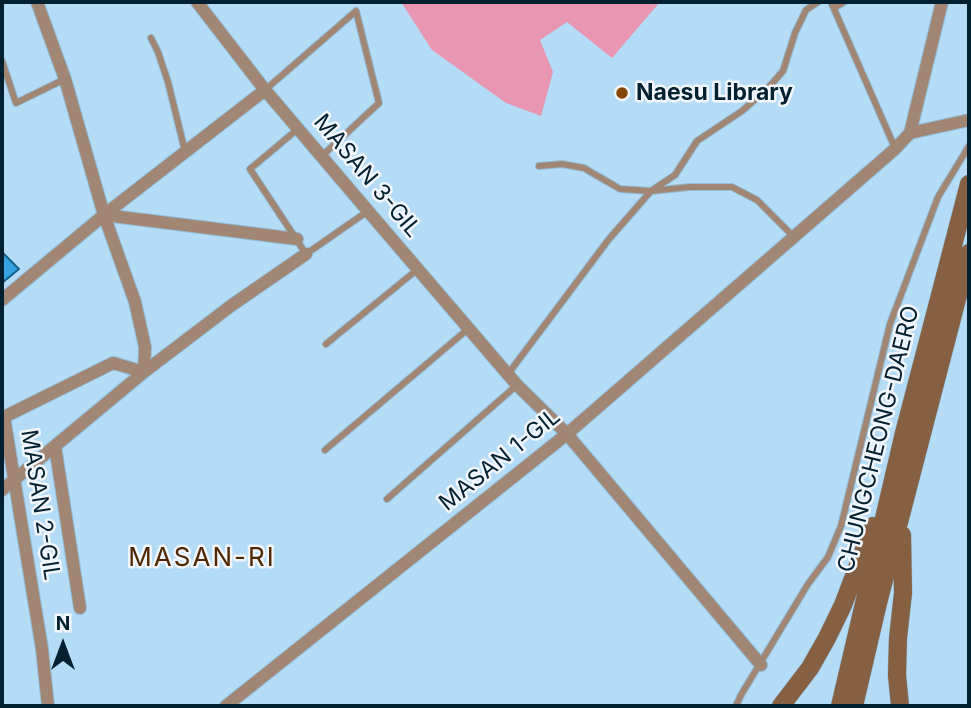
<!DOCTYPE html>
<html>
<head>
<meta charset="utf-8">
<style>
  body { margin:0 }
  #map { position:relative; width:971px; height:708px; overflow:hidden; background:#b4dcf7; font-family:Inter,sans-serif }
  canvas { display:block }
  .frame { position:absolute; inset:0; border:4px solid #032030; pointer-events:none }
  .north { position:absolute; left:28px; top:610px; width:70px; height:70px; -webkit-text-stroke:5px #f1f7fc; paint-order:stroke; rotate:0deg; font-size:19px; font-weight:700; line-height:28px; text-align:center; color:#032030 }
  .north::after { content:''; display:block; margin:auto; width:24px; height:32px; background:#032030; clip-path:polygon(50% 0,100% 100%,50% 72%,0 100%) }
</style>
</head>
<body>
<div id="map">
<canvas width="971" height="708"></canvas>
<div class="frame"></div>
<div class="north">N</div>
</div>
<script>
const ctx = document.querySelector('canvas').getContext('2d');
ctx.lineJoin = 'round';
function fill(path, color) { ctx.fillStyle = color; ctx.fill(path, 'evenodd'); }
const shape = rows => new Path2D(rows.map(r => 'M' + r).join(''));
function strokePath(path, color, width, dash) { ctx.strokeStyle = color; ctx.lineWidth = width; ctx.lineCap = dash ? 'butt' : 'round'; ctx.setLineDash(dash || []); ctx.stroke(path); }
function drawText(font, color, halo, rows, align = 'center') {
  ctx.font = font + ' Inter,sans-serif'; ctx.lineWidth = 5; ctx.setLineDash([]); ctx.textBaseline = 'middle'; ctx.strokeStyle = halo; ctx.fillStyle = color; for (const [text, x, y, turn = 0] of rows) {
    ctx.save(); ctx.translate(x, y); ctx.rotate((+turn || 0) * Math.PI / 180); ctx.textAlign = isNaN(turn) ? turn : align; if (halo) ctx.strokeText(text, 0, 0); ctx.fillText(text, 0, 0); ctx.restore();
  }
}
const green = shape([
  [401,2,660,2,612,58,567,22,540,40,553,72,541,116,506,103,432,50]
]);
const building = shape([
  [2,252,19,269,2,283,2,252]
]);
const service = shape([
  [831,2,895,148],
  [834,8,844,2],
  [151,38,158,52,168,82,185,151],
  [2,61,16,103,65,79],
  [265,90,356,11,379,103,323,155],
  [299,128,250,169,306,254,368,211],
  [793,236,757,200,732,187,690,187,651,191,675,175,697,141,742,111,769,87,783,71,795,33,806,10,818,2],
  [326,344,418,269],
  [508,374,609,239,651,191,620,189,584,168,562,164,539,166],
  [325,450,468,329],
  [387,499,517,385],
  [736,706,741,695,808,584,828,557,841,526,890,324,938,197,969,146]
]);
const minor = shape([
  [37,2,65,79,104,215,135,302,145,347,144,372,113,363,4,417,42,649,48,706],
  [197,2,265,90,368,211,517,385,567,434,761,665],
  [910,133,969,120],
  [104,215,297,239],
  [2,300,104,215,265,90],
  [55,446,80,608],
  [2,490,144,372,232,305,306,254],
  [226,706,567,434,895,149,910,133,942,2]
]);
const secondary = shape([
  [781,706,810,668,827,638,843,605,873,526],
  [840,706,904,433,969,184],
  [854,706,878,603,969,253],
  [900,706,897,675,898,638,903,593,902,535]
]);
const markers = [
  [622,93,7,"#844605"]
];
const poiNames = [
  ["Naesu Library",636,93]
];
const streetNames = [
  ["MASAN 3-GIL",367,176,50],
  ["CHUNGCHEONG-DAERO",879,439,-76],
  ["MASAN 1-GIL",500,460,-39],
  ["MASAN 2-GIL",40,505,81]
];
const quarterNames = [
  ["MASAN-RI",202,558]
];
fill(green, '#e896b2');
fill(building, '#36a3e0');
strokePath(building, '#166087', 2);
strokePath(service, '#94bad3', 8);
strokePath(minor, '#94bad3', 14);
strokePath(secondary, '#94bad3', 19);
strokePath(service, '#a08673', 6);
strokePath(minor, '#a08673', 12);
strokePath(secondary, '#856043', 18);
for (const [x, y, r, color] of markers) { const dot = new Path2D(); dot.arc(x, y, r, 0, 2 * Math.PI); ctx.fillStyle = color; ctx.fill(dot); strokePath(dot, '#f1f7fc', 2.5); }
drawText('bold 23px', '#032030', '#f1f7fc', poiNames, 'left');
drawText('23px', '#032030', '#f1f7fc', streetNames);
ctx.letterSpacing = '2px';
drawText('26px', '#502700', '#f1f7fc', quarterNames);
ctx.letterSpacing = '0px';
</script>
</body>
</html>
